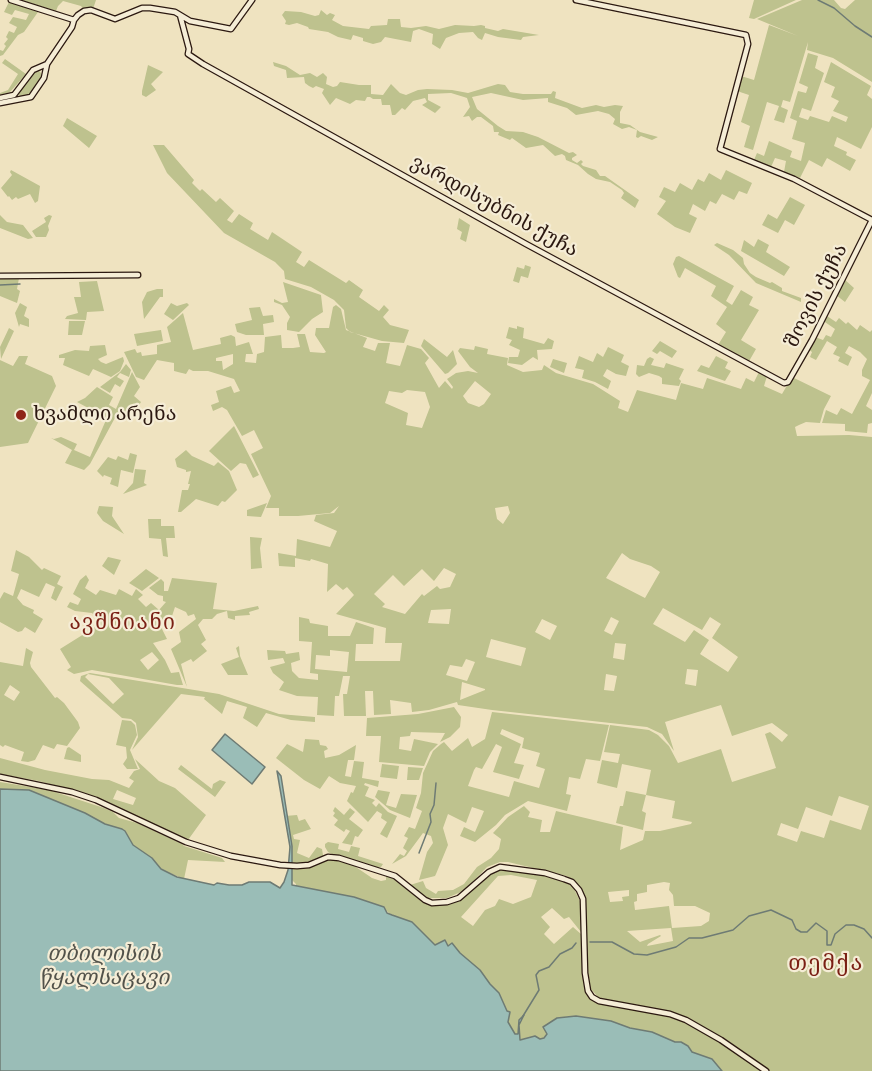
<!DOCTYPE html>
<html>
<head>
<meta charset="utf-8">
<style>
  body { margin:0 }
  canvas { display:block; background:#efe3c0 }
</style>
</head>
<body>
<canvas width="872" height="1071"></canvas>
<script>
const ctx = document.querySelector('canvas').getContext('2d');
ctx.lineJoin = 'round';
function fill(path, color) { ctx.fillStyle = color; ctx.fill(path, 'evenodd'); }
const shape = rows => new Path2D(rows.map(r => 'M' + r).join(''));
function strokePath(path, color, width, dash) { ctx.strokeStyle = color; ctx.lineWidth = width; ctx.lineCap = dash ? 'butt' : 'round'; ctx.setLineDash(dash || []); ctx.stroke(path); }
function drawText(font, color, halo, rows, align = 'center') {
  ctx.font = font + ' "IM FELL French Canon","Noto Serif Georgian",serif'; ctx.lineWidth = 4.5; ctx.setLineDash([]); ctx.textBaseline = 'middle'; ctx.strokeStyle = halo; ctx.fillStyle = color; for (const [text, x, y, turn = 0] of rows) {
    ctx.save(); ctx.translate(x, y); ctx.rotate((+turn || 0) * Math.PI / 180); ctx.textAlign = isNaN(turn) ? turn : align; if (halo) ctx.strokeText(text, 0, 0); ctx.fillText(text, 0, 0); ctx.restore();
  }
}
const green = shape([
  [21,0,96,0,93,9,84,10,81,6,63,1,58,6,56,11],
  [754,0,796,0,754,19,749,18],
  [802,0,834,0,841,8,845,9,855,0,872,0,872,82,833,58,807,50,808,42,790,102,783,100,781,107,788,110,784,123,774,120,779,106,767,102,753,150,744,147,750,126,741,122,749,95,737,91,741,76,754,80,769,25,798,36,757,19],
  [9,2,38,12,24,32,18,35,3,55,0,56,0,50,3,51,6,46,4,44,8,39,6,37,9,31,14,33,17,27,9,23,13,17,26,20,29,14,15,10,12,15,4,12],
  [321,10,327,15,330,13,335,15,332,20,343,26,369,29,371,26,387,25,388,19,400,19,401,27,411,28,426,26,439,29,455,25,474,26,481,25,485,26,485,28,498,31,503,29,539,35,523,37,521,40,498,37,485,33,482,40,478,38,473,32,459,33,446,38,440,49,432,44,433,34,419,29,413,31,411,42,385,37,381,42,373,44,363,41,363,38,353,35,351,40,338,37,328,32,309,29,308,27,297,23,289,25,285,24,286,21,282,15,285,11,301,12,315,16,319,15],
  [808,53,818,56,815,68,824,73,811,111,802,108,799,117,808,120,810,116,829,122,832,116,846,122,848,117,833,111,839,101,831,97,835,87,824,82,831,62,871,86,867,95,872,99,872,127,861,149,837,137,834,146,847,152,846,155,856,160,850,171,827,158,822,167,809,160,800,178,784,172,786,161,775,158,771,167,754,160,757,153,764,156,769,141,792,151,790,157,801,161,805,143,792,139,797,121,790,118,798,91,806,93,808,87,799,83],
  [5,59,26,74,10,92,0,95,0,93,8,90,18,74,2,63],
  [273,62,286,66,300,75,310,73,317,77,323,73,327,77,326,84,333,87,337,86,340,82,359,85,371,85,371,94,383,95,391,84,400,93,406,95,418,90,427,89,452,90,468,93,498,84,505,85,510,92,523,94,551,94,553,91,556,92,555,98,582,108,596,105,604,107,615,105,623,106,620,112,620,123,630,125,640,132,658,137,652,140,641,136,638,138,636,137,637,130,629,127,622,129,613,124,615,119,609,114,598,111,576,115,567,108,548,102,548,98,523,100,491,93,472,97,477,109,498,126,506,131,523,132,538,137,569,153,573,152,577,155,572,158,572,160,577,163,581,160,583,162,581,164,583,166,596,170,600,176,605,176,639,200,635,208,621,198,624,193,622,190,610,182,596,179,588,174,578,165,566,160,565,156,562,154,555,156,543,145,526,148,512,138,510,140,498,135,499,132,494,132,493,126,481,117,477,117,472,121,469,116,463,117,470,107,467,98,464,97,451,93,428,94,428,100,441,107,435,113,422,105,427,102,425,98,413,101,405,110,402,108,395,115,392,115,390,105,382,105,381,99,373,99,370,97,367,97,365,101,356,100,350,104,336,98,330,105,322,93,324,89,316,86,313,88,309,86,305,83,304,77,287,78,286,70,274,66],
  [148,65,163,72,151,84,156,90,146,97,142,95,142,91],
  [39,71,41,73,41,79,30,95,21,98,18,93,34,72],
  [67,118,97,136,89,148,63,126],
  [153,145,164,145,194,180,192,183,200,191,202,189,216,202,220,198,234,211,227,220,232,223,239,214,253,223,250,229,268,240,272,232,302,252,296,262,304,267,309,260,346,283,349,280,363,290,359,297,379,311,384,305,389,310,383,317,390,325,409,330,404,343,382,341,350,332,346,328,344,310,334,300,311,287,285,279,284,271,275,262,224,233,167,173],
  [11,170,40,186,38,201,35,203,30,194,18,199,16,197,12,200,9,196,8,197,1,188,12,175,10,172],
  [726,170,752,183,747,194,739,191,734,200,722,194,716,204,710,201,705,211,693,204,689,214,697,218,690,233,675,227,657,214,666,201,659,197,664,187,675,192,680,183,692,190,698,179,704,182,709,173,721,180],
  [790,197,805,205,794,225,785,220,778,233,762,225,768,214,777,219],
  [0,215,7,222,23,225,33,238,28,239,0,228],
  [49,215,52,216,48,226,49,230,46,237,36,237,32,231,46,222,44,218],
  [459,218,470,225,466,242,460,239,462,232,457,229],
  [758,239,769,245,766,252,790,267,784,276,741,251,744,240,754,247],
  [717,243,733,250,743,258,744,264,750,273,756,277,770,283,772,282,782,288,782,291,801,298,801,302,756,283,729,255,714,245],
  [679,256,734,286,726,301,732,305,741,290,753,297,749,305,759,310,741,340,756,349,748,363,718,345,726,332,716,324,727,307,711,296,716,286,685,268,680,278,678,277,673,264,676,257],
  [525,265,531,267,528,278,521,276,519,283,513,281,517,267,524,269],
  [19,278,17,289,20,291,17,303,0,296,0,279],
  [844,279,854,288,845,302,836,295],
  [97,281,104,311,87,312,86,320,65,319,67,316,78,313,74,297,81,297,79,282],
  [283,282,321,295,323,312,312,319,299,332,287,330,287,323,290,317,282,305,274,302,274,299,282,303,288,302],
  [157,289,163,289,163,297,160,297,144,319,142,302,147,292],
  [20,303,27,307,24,316,29,319,29,327,20,324,19,327,15,313],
  [171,303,177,306,187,303,189,305,173,320,164,314],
  [336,305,341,309,346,330,367,338,363,347,375,351,378,343,390,343,386,363,400,366,407,345,421,349,429,358,425,363,439,388,445,381,452,389,453,387,447,379,456,373,468,371,478,373,470,367,458,351,460,348,474,350,475,346,488,349,487,354,508,358,507,365,523,372,542,370,544,365,556,373,593,384,620,401,618,408,628,412,637,390,676,400,681,383,703,389,707,378,741,389,746,378,754,382,759,372,767,376,764,386,782,394,792,377,831,396,824,409,820,423,806,422,799,425,795,427,797,436,849,435,872,437,872,1071,769,1071,727,1040,687,1017,599,998,590,988,588,982,585,907,573,881,567,876,508,862,500,862,487,867,465,890,447,898,427,898,410,885,423,881,426,888,436,894,438,891,453,890,464,884,477,867,491,858,499,849,501,839,493,833,508,817,524,806,530,812,528,817,542,820,540,832,550,832,556,811,623,827,620,850,643,840,645,831,660,831,691,824,692,822,672,818,675,801,646,795,642,811,646,813,643,830,616,823,620,806,623,806,626,791,646,795,651,770,622,764,617,788,597,783,602,760,618,763,620,754,604,752,610,725,649,730,658,735,669,746,678,763,721,749,732,782,776,768,765,734,770,732,782,742,788,735,772,723,732,736,721,705,665,722,674,751,662,734,647,727,492,710,458,705,457,702,429,710,412,712,411,703,390,700,391,714,374,715,373,691,365,691,366,716,344,716,343,694,347,694,350,676,343,676,339,696,335,696,334,716,317,715,318,697,297,696,279,690,284,682,273,673,270,667,285,663,283,658,268,660,267,650,285,651,286,654,299,652,300,660,291,663,292,671,299,678,318,680,318,674,310,673,312,642,299,641,299,617,309,619,310,623,328,626,328,636,350,636,356,622,374,628,373,644,356,644,355,661,400,661,402,643,385,643,386,628,336,614,354,595,347,587,343,590,336,584,327,592,328,564,311,559,310,561,295,558,295,567,279,566,278,553,296,556,297,539,330,547,337,531,314,521,316,515,334,513,339,506,330,513,298,516,279,516,279,508,266,508,271,496,251,454,263,448,254,430,242,436,227,410,222,407,213,411,211,405,219,402,216,391,231,386,234,393,240,391,234,379,208,371,193,371,189,369,186,374,174,371,174,363,157,360,144,380,136,377,124,352,135,349,137,353,141,352,142,356,157,354,157,345,171,342,167,327,183,313,193,350,221,344,220,338,231,335,235,337,236,346,249,342,253,354,246,354,245,362,256,363,257,354,264,352,265,337,281,335,282,348,293,348,300,347,297,334,305,334,310,352,324,353,326,352,315,335,316,328,329,328,333,307],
  [233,354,233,364,223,370,222,361,216,361,216,358],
  [475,381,491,394,484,404,479,407,468,403,463,396],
  [407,390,425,392,430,407,422,428,406,425,408,413,385,403,389,391,402,393],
  [508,506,510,513,503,524,497,519,495,508],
  [622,553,630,559,651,566,660,572,645,598,606,578],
  [444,568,456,574,450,587,440,589,437,586,424,596,422,594,405,614,382,607,385,604,374,594,393,575,404,586,422,569,434,581],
  [663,608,702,630,710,617,721,624,712,638,738,657,728,672,700,654,709,640,694,630,685,642,653,624],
  [451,609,449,624,428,623,431,610],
  [611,617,619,621,612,635,604,631],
  [542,619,557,626,550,640,535,632],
  [491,639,526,648,521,666,486,657],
  [615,643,626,644,624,660,613,658],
  [330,650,349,652,347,672,315,669,316,655,330,656],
  [466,659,475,662,467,681,446,675,450,665,462,667],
  [687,669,698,670,696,686,685,684],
  [606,674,617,676,614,691,604,690],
  [462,682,485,689,485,690,460,700],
  [839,796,869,806,861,830,830,820,824,838,801,831,797,842,777,835,781,823,798,829,806,807,832,816],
  [664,882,670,883,669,890,673,895,674,906,695,906,710,913,709,921,701,926,672,928,669,906,635,910,634,902,637,901,637,894,647,892,647,885],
  [629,890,629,896,622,897,623,901,610,902,608,892],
  [671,928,673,941,647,946,648,944,661,936,660,935,640,942,627,931],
  [260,307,263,316,273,315,274,322,263,324,264,335,246,335,237,332,235,324,252,320,249,308],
  [826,313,827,316,836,322,839,318,846,324,848,322,857,330,860,325,870,332,872,330,872,393,866,406,872,410,872,423,868,424,867,433,845,431,845,424,822,423,826,410,837,415,841,408,852,414,870,380,862,376,862,370,867,359,860,352,849,346,845,353,852,357,848,366,838,361,840,357,833,354,837,347,827,341,816,360,810,357,812,352,808,349,815,337,823,340,826,335,831,337,835,329,822,320],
  [69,321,85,321,82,335,68,335],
  [517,326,524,328,523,338,544,344,548,338,554,341,552,349,537,350,538,360,533,357,522,365,508,363,509,357,518,357,520,350,509,345,512,340,506,338,509,327,517,329],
  [9,328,14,331,1,359,0,347],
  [161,330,163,341,137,346,134,334],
  [424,339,447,357,453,350,457,364,448,373,445,374,421,346],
  [660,341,677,351,672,358,660,351,657,354,652,351],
  [105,345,107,355,98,359,101,362,106,364,123,357,124,361,120,371,111,377,93,369,89,376,63,365,65,358,59,358,59,355,75,350,89,351,90,346],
  [608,347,624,355,621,362,629,366,626,376,616,374,607,369,603,376,611,381,608,389,595,382,582,378,584,370,575,368,579,356,593,362,597,353,603,357],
  [19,356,28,356,25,364,52,376,56,386,28,443,0,447,0,360,13,366],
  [716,356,728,362,725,368,731,371,725,381,697,371,701,365,709,368],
  [650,357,654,359,651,365,664,368,666,363,684,369,679,379,681,381,679,386,662,384,662,378,659,376,649,373,639,377,636,374,637,365,644,366,647,359],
  [553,359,567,363,564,373,550,367],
  [126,364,131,370,129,377,120,373,117,377,124,381,120,387,115,384,110,393,100,387,120,372],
  [132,372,140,387,134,396,141,402,131,418,117,414,90,464,84,470,65,463,72,450,51,438,54,439,61,437,77,444,74,450,90,457,106,420,93,414,94,411,77,402,85,398,97,387,113,397,109,405,116,409],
  [234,426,259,475,253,478,246,464,240,463,231,471,209,451],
  [186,450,192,456,214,466,218,462,229,471,237,490,225,502,222,501,218,506,196,499,181,512,178,512,182,490,188,490,190,484,188,484,191,471,186,472,186,470,177,467,175,459],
  [130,453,137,455,133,473,121,470,118,487,110,484,112,478,104,475,103,477,97,471,108,457,116,460,118,456,128,460],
  [135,469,146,470,144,483,147,485,123,494,133,483],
  [267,503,261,517,247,516,247,510],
  [99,506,113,507,112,516,124,534,103,521,97,513],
  [148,519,161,519,161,526,174,526,175,538,166,538,168,557,163,556,161,539,149,538],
  [250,537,262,538,260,548,262,568,251,569],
  [16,550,29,557,42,570,44,568,61,576,57,584,63,587,56,601,51,598,55,587,46,583,39,597,21,589,17,598,23,605,34,610,33,613,43,619,35,633,25,627,22,631,18,632,0,622,0,599,4,592,13,596,19,574,11,571],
  [108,557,121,560,114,575,102,566],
  [146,569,159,578,142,591,129,583],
  [86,575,89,580,85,588,96,595,100,590,116,595,119,589,132,596,136,589,143,595,138,599,146,607,151,603,159,610,166,602,163,601,163,596,158,595,149,588,161,579,164,582,164,591,168,591,172,578,217,583,213,609,234,611,258,606,259,609,249,612,250,615,235,616,235,620,228,618,227,611,217,614,212,619,203,619,198,625,206,640,201,644,207,651,193,662,191,659,181,664,187,687,171,649,181,642,179,632,196,619,194,614,188,616,186,612,175,607,171,619,160,625,167,639,153,643,165,660,171,673,179,672,183,685,177,685,92,670,74,674,67,670,71,667,60,649,100,624,97,618,92,613,75,611,67,607,70,602,78,605,81,599,73,594,80,580],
  [152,652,159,660,148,670,140,660],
  [239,646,240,656,248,675,228,675,221,664,239,657,236,648],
  [26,648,33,652,30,663,31,667,55,698,57,697,64,703,78,722,80,728,67,746,57,744,54,749,43,745,35,760,28,762,21,761,24,752,5,745,3,747,0,745,0,662,23,666],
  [10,685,20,692,14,701,4,695],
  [90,673,219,694,279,714,315,717,315,722,291,720,266,713,257,727,243,718,247,707,227,701,222,714,204,699,205,697,181,694,132,750,138,737,136,723,131,719,122,718,80,681,81,676],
  [88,674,109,678,124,694,113,704,85,677],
  [454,707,461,717,460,727,450,737,440,742,445,733,411,732,410,736,400,737,399,749,411,751,414,739,438,744,430,752,424,766,379,762,381,736,366,736,367,718,418,714],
  [492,712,609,725,600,761,586,759,580,779,569,777,566,794,571,795,567,811,528,801,505,815,496,825,475,842,460,836,464,827,475,832,484,811,472,807,466,823,448,814,443,828,448,845,436,874,435,876,419,880,427,852,433,843,431,836,423,833,406,856,392,864,400,854,404,856,407,851,403,848,408,838,404,836,409,827,415,829,422,811,416,808,421,793,423,773,433,751,441,744,444,742,452,751,468,738,472,747,485,739],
  [502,729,524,738,522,748,540,753,536,766,545,769,539,788,514,781,509,797,468,786,474,770,476,767,482,769,496,744,502,747,493,772,519,779,524,765,514,763,521,744,500,734],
  [122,720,131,721,135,725,137,735,130,750,138,769,127,769,123,764,127,758,126,747,116,745],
  [305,739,319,740,320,745,326,746,328,749,324,751,325,758,339,755,356,745,354,760,348,760,345,776,351,777,354,761,364,762,362,778,379,781,378,787,365,783,364,785,369,787,365,796,375,800,372,803,376,807,379,803,388,812,397,816,387,838,380,834,387,822,381,818,382,814,377,811,368,822,347,801,351,792,353,793,356,786,340,783,329,776,320,789,304,780,276,758,287,744,303,752],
  [69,747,81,755,81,762,64,759,67,748],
  [0,758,45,770,92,779,109,780,129,788,134,781,129,778,134,771,140,769,135,759,159,781,175,788,206,815,188,840,95,797,39,781,0,774],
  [117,790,136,798,133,805,113,799],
  [382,764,399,766,397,779,380,777],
  [181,765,212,789,213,784,220,780,226,782,215,797,178,769],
  [408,767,423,768,419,780,407,780],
  [0,782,49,790,104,808,113,812,119,818,137,823,182,844,184,846,222,858,225,862,188,860,184,879,170,873,160,875,152,858,133,845,125,831,122,829,107,827,29,790,0,791],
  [378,790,390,792,386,805,396,808,401,794,417,795,410,818,390,810,375,797],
  [335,807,344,815,350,808,355,812,349,819,363,830,358,837,355,836,352,845,342,843,350,831,346,829,344,832,334,825,338,820,333,816,335,813,333,811],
  [297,815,299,821,305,819,311,829,293,835,294,839,300,840,297,853,309,858,317,847,322,849,323,855,323,857,304,865,289,864,289,842,285,816],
  [328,842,339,844,338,849,349,852,351,846,360,848,358,856,383,864,381,867,373,868,336,856,328,852,325,847,325,844],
  [334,859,350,863,372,878,381,881,386,880,386,874,429,903,457,900,466,896,492,871,505,868,554,876,564,880,573,887,582,905,581,932,569,917,564,919,552,908,541,917,550,927,544,934,554,944,573,927,582,935,584,981,596,1002,659,1014,686,1022,721,1041,763,1071,717,1071,703,1056,692,1052,688,1046,681,1042,675,1043,652,1032,630,1028,611,1021,576,1016,565,1017,554,1027,533,1056,392,915,381,907,354,897,296,886,296,884,291,879,291,869,304,868,323,861],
  [511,875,537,880,531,897,513,904,499,899,495,906,485,910,473,926,461,917,498,876]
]);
const water = shape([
  [225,734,265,767,252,784,212,750,225,734],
  [277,771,281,776,292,846,292,885,354,897,384,907,387,913,392,915,412,922,435,945,445,940,448,946,452,943,460,953,480,970,490,984,499,993,507,1011,510,1012,508,1022,515,1034,518,1034,519,1020,524,1015,519,1025,520,1040,535,1036,540,1039,544,1038,547,1034,543,1027,557,1018,576,1016,611,1021,630,1028,652,1032,675,1042,681,1042,688,1046,692,1052,712,1059,722,1071,0,1071,0,789,29,790,85,813,105,824,122,829,125,831,133,845,152,858,161,869,177,877,214,885,217,883,229,885,242,885,249,882,270,882,280,888,284,882,288,870,290,847,277,771]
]);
const stream = shape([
  [818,0,834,8,855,26,872,37],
  [0,285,20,284],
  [419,853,431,822,430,814,434,805,436,783],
  [590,942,612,942,634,954,647,955,676,947,689,938,702,938,733,930,749,916,771,910,792,920,796,929,801,932,807,932,816,923,827,931,827,945,831,945,835,934,846,925,854,925,864,929,872,938],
  [523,1016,539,990,536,975,539,971,549,967,560,954,572,948,576,943]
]);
const secondary = shape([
  [11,0,74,20],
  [576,0,746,35,748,44,720,149,794,179,872,220],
  [180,15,189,49,188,54,203,64,526,244,784,383,788,382,812,340,872,220],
  [0,98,14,95,33,70,47,64],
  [0,103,31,97,44,78,47,64,72,27,74,20,78,15,84,11,91,10,115,19,142,8,150,8,175,12,190,21,231,29,252,0],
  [0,276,138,275],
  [0,777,72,792,96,800,186,842,231,856,280,865,297,866,309,865,328,857,339,858,395,876,425,900,432,903,447,902,459,898,489,872,500,867,545,873,564,879,572,882,579,890,583,899,585,973,588,991,592,997,599,1001,670,1014,686,1020,721,1040,766,1071]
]);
const markers = [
  [21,415,6,"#8f2418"]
];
const streetNames = [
  ["ვარდისუბნის ქუჩა",494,207,29],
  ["შოვის ქუჩა",817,296,-63]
];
const poiNames = [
  ["ხვამლი არენა",33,415]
];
const neighbourhoodNames = [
  ["ავშნიანი",123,624]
];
const waterNames = [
  ["თბილისის",104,955],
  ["წყალსაცავი",104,979]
];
const quarterNames = [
  ["თემქა",826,965]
];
fill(green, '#bec28e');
fill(water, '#9abdb7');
strokePath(water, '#6e7b74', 1.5);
strokePath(stream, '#6e7b74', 1.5);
strokePath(secondary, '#2b1810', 7);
strokePath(secondary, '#f5edd6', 4.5);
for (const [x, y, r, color] of markers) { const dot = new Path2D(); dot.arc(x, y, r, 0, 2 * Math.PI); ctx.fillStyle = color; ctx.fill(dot); strokePath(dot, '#f5edd6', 2); }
drawText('20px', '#2b1810', '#f5edd6', streetNames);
drawText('20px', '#2b1810', '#f5edd6', poiNames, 'left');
ctx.letterSpacing = '1.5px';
drawText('21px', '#7a1f14', '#f5edd6', neighbourhoodNames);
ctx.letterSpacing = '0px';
drawText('italic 21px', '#52524a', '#f5edd6', waterNames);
ctx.letterSpacing = '1.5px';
drawText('22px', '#7a1f14', '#f5edd6', quarterNames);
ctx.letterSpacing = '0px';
</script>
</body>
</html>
